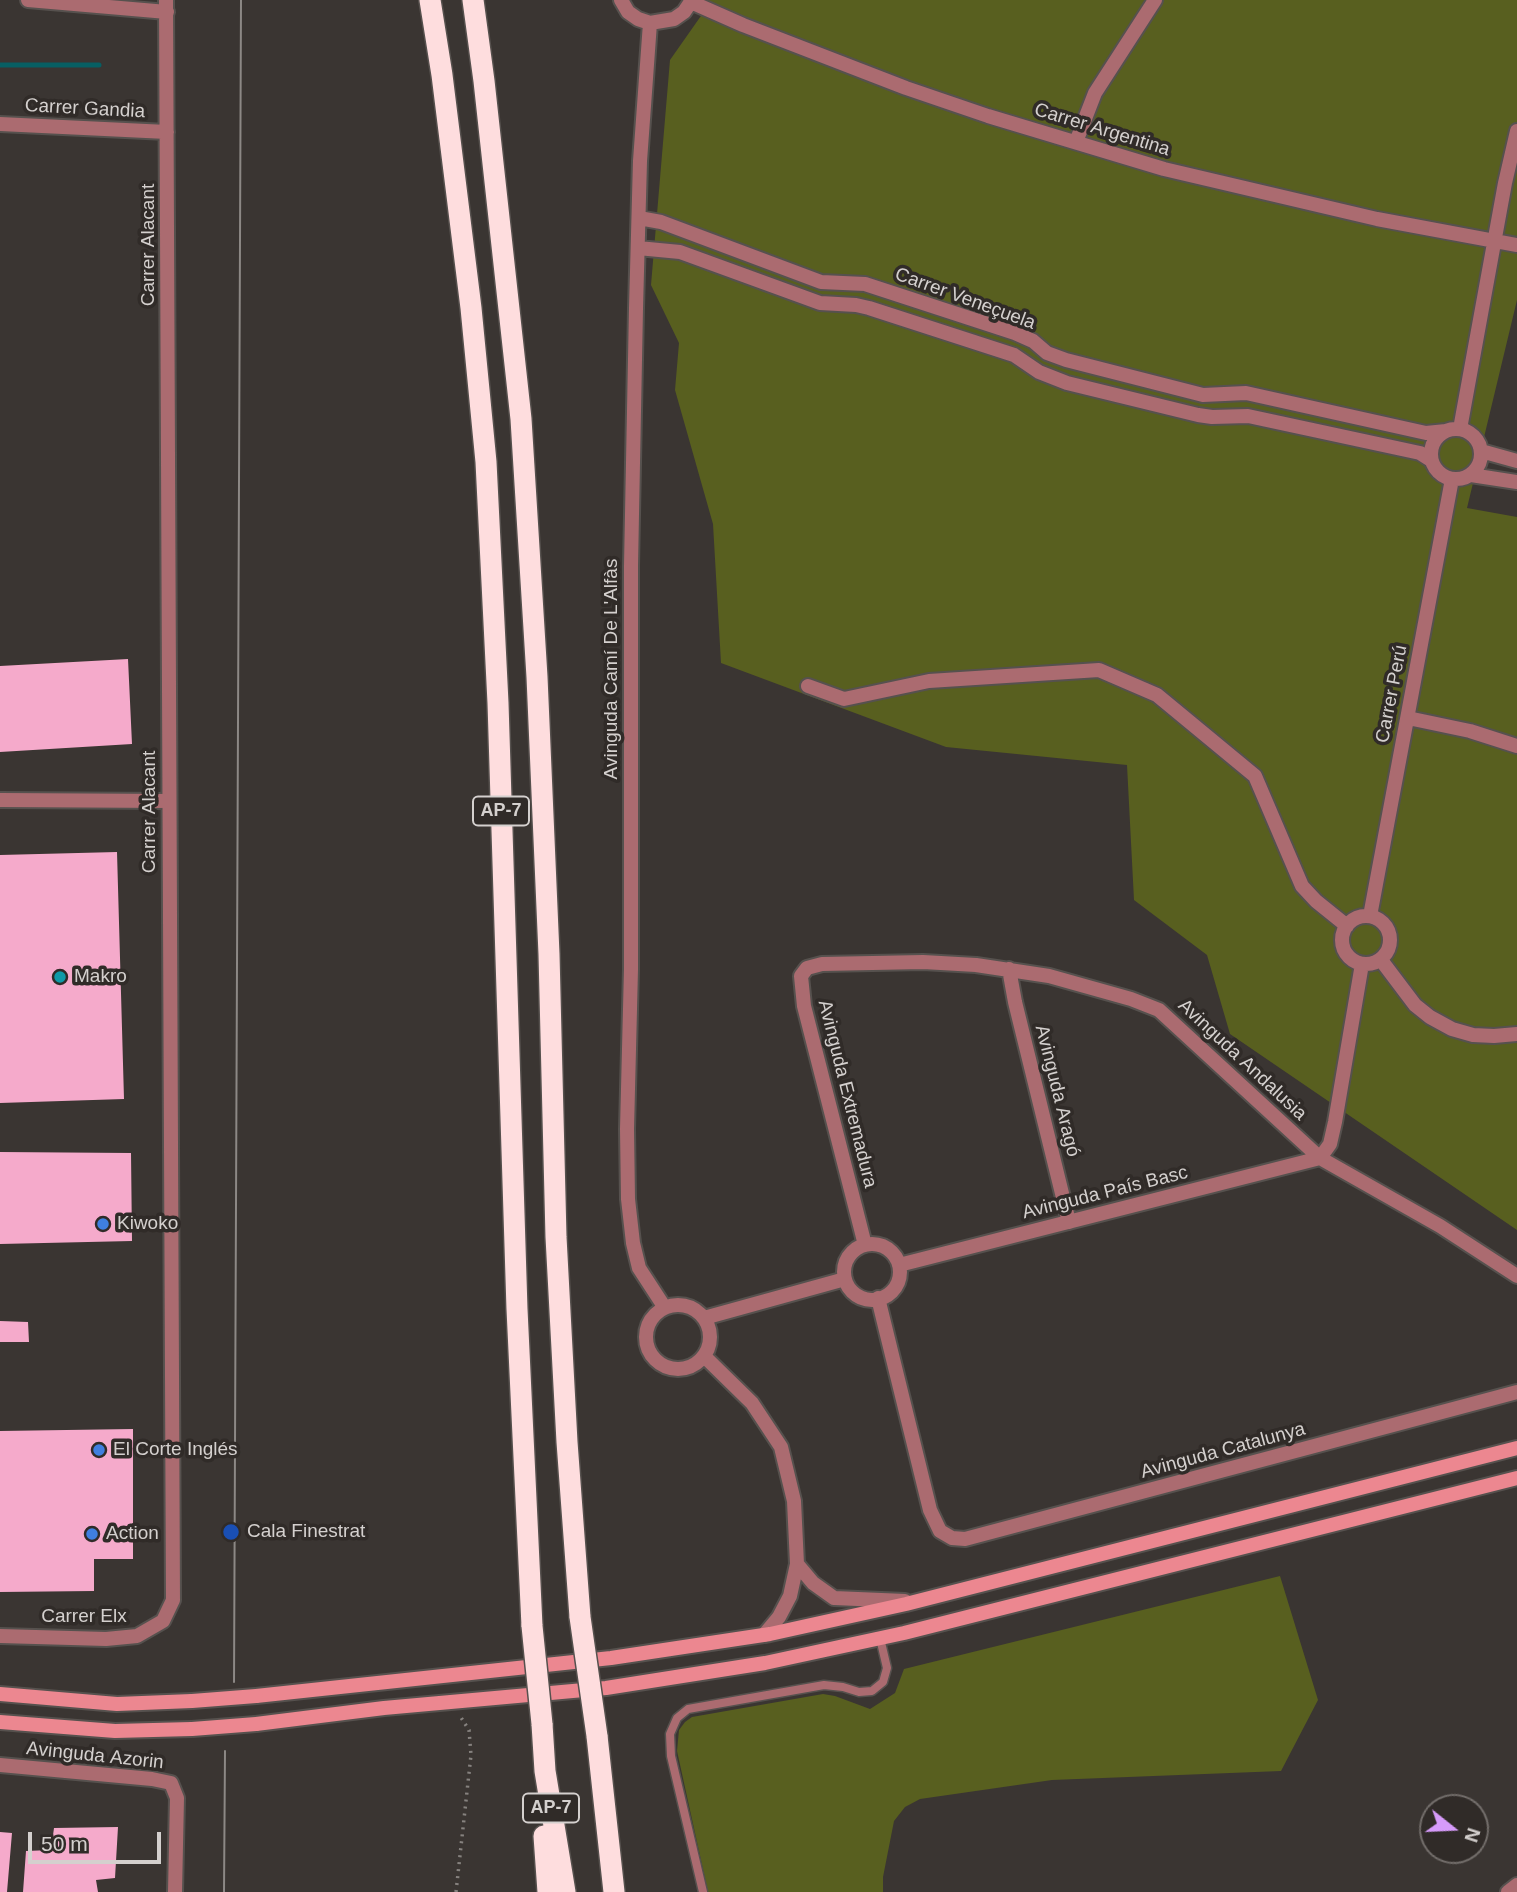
<!DOCTYPE html>
<html>
<head>
<meta charset="utf-8">
<style>
  body { margin:0 }
  #map { position:relative; width:1517px; height:1892px; overflow:hidden; background:#3a3532; font-family:Arial,sans-serif }
  canvas { display:block }
  .north { position:absolute; left:1419px; top:1794px; width:70px; height:70px; box-sizing:border-box; background:#302b28; border:2px solid #726d6a; border-radius:50%; rotate:108deg; font-size:19px; font-weight:700; line-height:28px; text-align:center; color:#d4d0ce }
  .north::after { content:''; display:block; margin:auto; width:24px; height:32px; background:#d69bfa; clip-path:polygon(50% 0,100% 100%,50% 72%,0 100%) }
  .scale { position:absolute; left:28px; top:1832px; width:133px; height:32px; box-sizing:border-box; border:4px solid #d4d0ce; border-top:0; padding-left:9px; font-size:21px; line-height:24px; white-space:nowrap; color:#d4d0ce; -webkit-text-stroke:5px #302b28; paint-order:stroke }
</style>
</head>
<body>
<div id="map">
<canvas width="1517" height="1892"></canvas>
<div class="north">N</div>
<div class="scale">50 m</div>
</div>
<script>
const ctx = document.querySelector('canvas').getContext('2d');
ctx.lineJoin = 'round';
function fill(path, color) { ctx.fillStyle = color; ctx.fill(path, 'evenodd'); }
const shape = rows => new Path2D(rows.map(r => 'M' + r).join(''));
function strokePath(path, color, width, dash) { ctx.strokeStyle = color; ctx.lineWidth = width; ctx.lineCap = dash ? 'butt' : 'round'; ctx.setLineDash(dash || []); ctx.stroke(path); }
function drawText(font, color, halo, rows, align = 'center') {
  ctx.font = font + ' Arial,sans-serif'; ctx.lineWidth = 7; ctx.setLineDash([]); ctx.textBaseline = 'middle'; ctx.strokeStyle = halo; ctx.fillStyle = color; for (const [text, x, y, turn = 0] of rows) {
    ctx.save(); ctx.translate(x, y); ctx.rotate((+turn || 0) * Math.PI / 180); ctx.textAlign = isNaN(turn) ? turn : align; if (halo) ctx.strokeText(text, 0, 0); ctx.fillText(text, 0, 0); ctx.restore();
  }
}
const green = shape([
  [705,0,1517,0,1517,300,1467,508,1517,517,1517,1230,1230,1034,1207,955,1134,900,1127,765,946,747,721,663,713,524,675,390,679,343,651,285,670,60,703,13],
  [1280,1576,1318,1700,1281,1771,1052,1780,920,1799,905,1807,894,1821,883,1877,883,1892,708,1892,677,1751,679,1730,685,1722,692,1717,823,1694,835,1696,870,1709,895,1693,904,1669]
]);
const stream = shape([
  [0,65,99,65]
]);
const building = shape([
  [128,659,132,744,0,752,0,666],
  [117,852,124,1099,0,1103,0,855],
  [0,1152,131,1153,132,1241,0,1244],
  [0,1321,28,1322,29,1342,0,1342],
  [133,1429,133,1559,94,1559,94,1591,0,1592,0,1431],
  [118,1827,115,1878,96,1880,98,1892,23,1892,26,1851,51,1850,54,1828],
  [0,1832,12,1833,7,1892,0,1892]
]);
const path = shape([
  [456,1892,471,1755,469,1730,460,1716]
]);
const lane = shape([
  [703,1892,671,1756,670,1734,677,1718,688,1709,824,1685,843,1687,859,1692,872,1691,883,1682,887,1668,880,1638]
]);
const street = shape([
  [28,0,167,12],
  [621,0,628,12,638,19,650,23,674,19,684,12,692,0],
  [691,2,743,25,906,88,988,116,1164,169,1377,219,1517,245],
  [650,23,640,161,636,308,631,566,631,969,627,1129,628,1199,633,1243,639,1268,665,1308],
  [0,124,167,132],
  [1076,142,1095,93,1155,0],
  [639,218,661,222,821,282,865,284,1015,333,1033,341,1047,353,1066,360,1203,395,1246,393,1426,433,1446,431],
  [638,248,680,252,820,303,856,305,869,308,1014,355,1039,372,1067,383,1198,415,1212,417,1248,416,1420,453,1431,460],
  '1431 454a25 25 0 1 1 50 0a25 25 0 1 1-50 0Z',
  [1460,429,1505,183,1517,131],
  [1481,451,1517,461],
  [1471,475,1517,482],
  [808,686,844,699,929,681,1099,670,1157,695,1255,776,1302,886,1316,901,1347,926],
  [1408,718,1470,731,1517,746],
  [0,800,169,801],
  '1342 940a24 24 0 1 1 48 0a24 24 0 1 1-48 0Z',
  [1370,916,1452,479],
  [1381,960,1415,1005,1430,1017,1452,1029,1473,1035,1494,1036,1517,1034],
  [1009,969,1015,1002,1069,1222],
  '844 1272a28 28 0 1 1 56 0a28 28 0 1 1-56 0Z',
  [865,1245,804,1006,801,976,807,968,822,964,923,962,976,965,1049,976,1131,999,1159,1010,1320,1158,1440,1226,1517,1276],
  [899,1265,1320,1158,1330,1144,1335,1122,1362,964],
  [878,1298,930,1510,940,1531,952,1538,965,1539,1517,1392],
  '646 1337a32 32 0 1 1 64 0a32 32 0 1 1-64 0Z',
  [704,1318,845,1279],
  [704,1356,752,1403,781,1447,794,1501,797,1564,790,1596,779,1617,764,1635],
  [797,1564,813,1583,834,1598,905,1601],
  [0,1636,106,1639,137,1636,163,1621,173,1600,166,0],
  [0,1765,152,1779,171,1783,177,1798,175,1892],
  [1508,1892,1517,1885]
]);
const secondary = shape([
  [0,1694,117,1704,192,1701],
  [256,1696,611,1658,770,1634,906,1604,1517,1448],
  [0,1722,115,1731,192,1729],
  [256,1724,384,1708,606,1688,765,1663,904,1633,1517,1478]
]);
const highway = shape([
  [430,0,442,75,471,308,486,462,498,703,517,1309,532,1626],
  [473,0,484,81,521,419,537,677,549,954,556,1237,567,1442,580,1617],
  [542,1724,545,1771,565,1892],
  [597,1736,614,1892],
  [544,1836,548,1892]
]);
const tram = shape([
  [234,1682,241,0],
  [224,1892,225,1751]
]);
const secondaryBridge = shape([
  [192,1701,256,1696],
  [192,1729,256,1724]
]);
const highwayBridge = shape([
  [580,1617,597,1736],
  [532,1626,542,1724]
]);
const markers = [
  [60,977,7,"#0f9aa8"],
  [103,1224,7,"#3f7fe0"],
  [99,1450,7,"#3f7fe0"],
  [231,1532,9,"#1a4fb4"],
  [92,1534,7,"#3f7fe0"]
];
const shields = [
  [501,811,56],
  [551,1808,56]
];
const shieldNames = [
  ["AP-7",501,811],
  ["AP-7",551,1808]
];
const streetNames = [
  ["Carrer Gandia",85,109,3],
  ["Carrer Argentina",1102,130,17],
  ["Carrer Alacant",149,245,-90],
  ["Carrer Veneçuela",965,299,20],
  ["Avinguda Camí De L'Alfàs",612,669,-90],
  ["Carrer Perú",1392,694,-79],
  ["Carrer Alacant",150,812,-90],
  ["Avinguda Andalusia",1242,1060,43],
  ["Avinguda Aragó",1057,1091,76],
  ["Avinguda Extremadura",847,1094,76],
  ["Avinguda País Basc",1105,1193,-14],
  ["Avinguda Catalunya",1223,1451,-15],
  ["Carrer Elx",84,1617],
  ["Avinguda Azorin",95,1756,6]
];
const poiNames = [
  ["Makro",74,977],
  ["Kiwoko",117,1224],
  ["El Corte Inglés",113,1450],
  ["Cala Finestrat",247,1532],
  ["Action",106,1534]
];
fill(green, '#585f1f');
strokePath(stream, '#075f63', 5);
fill(building, '#f5aacb');
strokePath(lane, '#56514e', 11);
strokePath(street, '#56514e', 18);
strokePath(secondary, '#56514e', 18);
strokePath(highway, '#56514e', 24);
strokePath(path, '#86827f', 3.5, [2, 5]);
strokePath(lane, '#ab6b70', 8);
strokePath(street, '#ab6b70', 14);
strokePath(secondary, '#ec8790', 14);
strokePath(highway, '#feddde', 21);
strokePath(tram, '#8c8885', 2);
strokePath(secondaryBridge, '#56514e', 18, []);
strokePath(highwayBridge, '#56514e', 24, []);
strokePath(secondaryBridge, '#ec8790', 14);
strokePath(highwayBridge, '#feddde', 21);
for (const [x, y, r, color] of markers) { const dot = new Path2D(); dot.arc(x, y, r, 0, 2 * Math.PI); ctx.fillStyle = color; ctx.fill(dot); strokePath(dot, '#302b28', 2.5); }
for (const [x, y, w] of shields) { const box = new Path2D(); box.roundRect(x - w / 2, y - 14.5, w, 29, 5); ctx.fillStyle = '#302b28'; ctx.fill(box); strokePath(box, '#d4d0ce', 2); }
drawText('bold 18px', '#d4d0ce', null, shieldNames);
drawText('19px', '#d4d0ce', '#302b28', streetNames);
drawText('19px', '#d4d0ce', '#302b28', poiNames, 'left');
</script>
</body>
</html>
